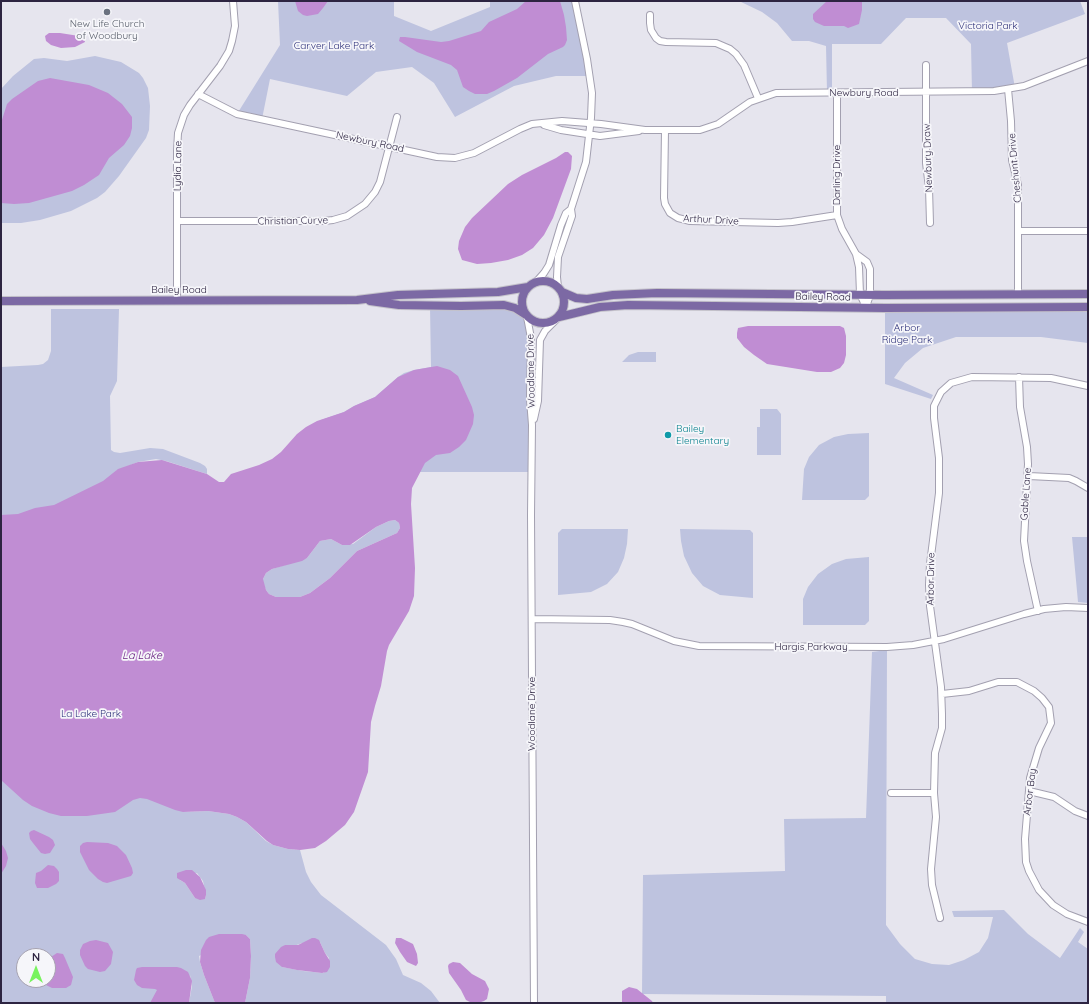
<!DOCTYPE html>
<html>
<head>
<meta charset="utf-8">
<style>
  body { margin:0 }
  #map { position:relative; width:1089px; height:1004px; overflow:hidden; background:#e6e5ee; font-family:Quicksand,sans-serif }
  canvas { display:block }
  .frame { position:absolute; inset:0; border:2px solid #2d2441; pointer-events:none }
  .north { position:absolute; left:16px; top:948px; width:40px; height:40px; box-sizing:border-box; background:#f6f6fa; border:1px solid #a6a2b0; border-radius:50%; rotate:0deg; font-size:11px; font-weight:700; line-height:16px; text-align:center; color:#2d2441 }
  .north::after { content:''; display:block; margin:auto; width:14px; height:18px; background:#78f35e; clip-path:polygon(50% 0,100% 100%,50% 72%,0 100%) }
</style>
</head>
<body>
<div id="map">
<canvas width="1089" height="1004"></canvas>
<div class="frame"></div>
<div class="north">N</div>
</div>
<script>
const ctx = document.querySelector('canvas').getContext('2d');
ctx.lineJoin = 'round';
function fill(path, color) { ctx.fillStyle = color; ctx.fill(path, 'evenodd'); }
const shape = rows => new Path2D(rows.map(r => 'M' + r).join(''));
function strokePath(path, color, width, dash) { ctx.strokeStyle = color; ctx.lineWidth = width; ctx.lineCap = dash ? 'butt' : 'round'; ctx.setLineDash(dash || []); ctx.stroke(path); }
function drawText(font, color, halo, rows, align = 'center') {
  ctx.font = font + ' Quicksand,sans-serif'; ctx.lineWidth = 3.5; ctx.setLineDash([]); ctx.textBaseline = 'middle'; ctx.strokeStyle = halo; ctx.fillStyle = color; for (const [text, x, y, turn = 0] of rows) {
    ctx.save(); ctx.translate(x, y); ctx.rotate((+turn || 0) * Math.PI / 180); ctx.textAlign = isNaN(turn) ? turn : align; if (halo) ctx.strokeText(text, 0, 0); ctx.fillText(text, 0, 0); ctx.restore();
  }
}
const green = shape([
  [278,1,394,1,394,16,431,31,490,7,490,1,575,1,590,76,556,76,514,86,455,117,434,83,412,67,376,72,347,96,270,79,262,119,237,114,280,45],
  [739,1,1080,1,1085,14,1007,43,1015,88,972,92,971,44,946,18,906,18,881,44,832,44,832,93,827,92,826,46,809,41,792,41,777,23,762,12],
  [95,56,121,62,139,73,143,78,148,88,150,106,149,130,146,138,119,176,105,192,97,198,71,211,40,220,21,223,1,223,1,89,13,76,34,59,44,58,67,61],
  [499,304,527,317,532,472,320,472,321,420,344,412,354,406,375,397,398,377,404,373,414,370,431,367,430,306],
  [51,309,119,309,117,381,110,396,111,450,114,452,120,453,150,448,163,449,200,463,205,466,207,469,207,474,166,461,156,459,138,462,116,471,183,812,208,811,229,814,237,817,246,822,266,841,273,845,288,849,300,850,306,872,311,882,321,895,386,945,396,959,403,975,421,983,431,991,440,1003,245,1003,250,978,251,956,250,939,246,935,199,956,200,962,204,975,215,1003,189,1003,192,986,190,975,180,1003,1,1003,1,367,38,365,43,364,48,360,51,351],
  [197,873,203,881,206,895,205,899,195,898,185,883,180,880],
  [320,942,325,953,329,958,324,973,303,971,282,967,285,945,294,946,302,943],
  [24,956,48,956,48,980,24,980],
  [885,312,1088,312,1088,343,1041,337,956,337,923,348,905,363,894,378,933,395,931,399,885,384],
  [638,352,656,352,656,362,622,362,629,355],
  [760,409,777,409,781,414,781,455,757,455,757,427,760,427],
  [869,433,869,496,865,500,802,500,804,469,809,457,819,445,834,437,848,434],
  [395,520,399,523,400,528,397,533,357,551,330,578,310,593,300,597,276,597,269,594,266,590,263,583,263,579,266,573,272,569,307,558,320,541,331,539,342,545,353,544,376,527,389,521],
  [562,529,628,529,627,544,624,558,618,572,607,584,591,592,558,595,558,533],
  [680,529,750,530,753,533,753,598,720,595,703,586,692,573,684,556,681,541],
  [1072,537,1088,537,1088,603,1078,602],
  [869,557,869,621,865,625,803,625,803,599,808,587,818,574,832,564,846,559],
  [887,650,886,925,900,944,915,959,932,964,949,965,964,960,979,952,988,938,993,917,954,917,952,911,1004,910,1028,934,1060,958,1080,928,1084,932,1078,942,1088,949,1088,1003,886,1003,886,996,642,994,643,875,785,871,784,819,866,818,872,652]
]);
const water = shape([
  [295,1,328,1,323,8,318,14,307,16,303,15,298,11],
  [526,1,560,1,564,15,566,27,567,40,565,45,563,47,548,54,517,78,494,91,487,94,475,94,469,91,463,87,457,70,451,65,417,52,399,41,400,37,405,37,441,42,449,41,481,31,489,22,517,9],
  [827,1,862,1,862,10,859,24,848,28,844,26,824,26,815,22,813,19,813,14],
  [49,33,60,33,79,36,84,38,85,42,75,47,61,48,51,45,46,41,45,36],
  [50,78,89,85,108,93,122,104,132,117,132,128,130,136,124,145,109,158,99,175,84,185,72,191,29,203,14,204,1,203,1,123,7,104,12,99,38,81],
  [565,152,568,152,572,156,571,169,553,218,544,235,533,248,522,255,508,260,491,263,477,264,462,260,458,249,459,241,465,227,472,218,508,184,522,175,556,158],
  [748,326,840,326,844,328,846,336,846,355,844,363,840,368,831,372,817,372,767,364,754,355,744,347,737,338,737,333,738,328],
  [437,366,450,370,458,376,472,407,474,415,473,424,466,440,459,447,450,453,436,455,425,463,412,488,411,504,415,568,414,596,409,611,389,645,387,651,381,686,375,706,371,722,368,772,354,812,345,825,326,841,315,848,300,850,288,849,273,845,267,841,246,822,237,817,229,814,208,811,183,812,175,810,147,799,140,798,133,800,115,812,87,816,61,816,49,813,32,806,23,800,1,780,1,515,18,514,35,508,54,505,103,481,118,469,138,462,162,460,207,474,219,482,224,482,231,474,259,465,272,459,281,452,297,434,306,427,317,421,344,412,354,406,375,397,398,377,414,370],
  [395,520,399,523,400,528,397,533,357,551,330,578,310,593,300,597,276,597,269,594,266,590,263,579,266,573,272,569,302,561,307,558,320,541,331,539,342,545,350,545,376,527,389,521],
  [34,830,49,837,53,840,55,845,50,853,45,854,41,853,33,843,30,839,29,833,31,831],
  [87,842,108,843,117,846,126,855,132,868,133,873,131,876,107,883,103,882,98,879,89,870,80,852,80,846,83,843],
  [1,843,6,851,8,858,6,866,1,874],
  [48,865,54,866,57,869,59,872,59,881,56,884,48,888,37,888,35,883,36,873,41,871],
  [186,870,192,870,200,877,206,890,206,895,205,899,200,900,195,898,185,883,177,878,177,873],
  [219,934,242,934,246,935,250,939,251,956,250,978,245,1003,215,1003,204,975,200,962,201,950,206,940,209,937],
  [312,938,315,938,319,940,325,953,330,961,330,967,327,972,322,973,297,970,282,967,276,962,275,957,275,954,281,947,285,945,298,945],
  [396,938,401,938,413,944,417,954,418,963,416,966,407,962,400,952,395,943],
  [96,940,108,943,113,952,111,964,105,971,100,972,88,969,85,966,80,955,80,950,83,944,90,941],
  [57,953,63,954,65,958,73,977,71,985,66,988,52,988,46,985,46,980,48,980,48,969,51,957],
  [453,962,460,963,472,974,485,981,489,989,487,999,484,1001,478,1003,470,1002,466,1000,461,990,449,973,448,966,449,964],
  [142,967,177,967,181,968,188,972,192,981,189,1003,150,1003,157,990,155,989,142,988,137,985,134,980,136,970,137,968],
  [629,987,637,989,652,1001,653,1003,622,1003,622,991]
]);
const minor = shape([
  [650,15,650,23,651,30,656,38,660,41,666,42,716,43,730,49,736,54,744,65,758,98],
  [926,65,926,163,929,188,930,223],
  [1008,89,1011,121,1012,160,1018,185,1018,294],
  [837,93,837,215,842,229,856,254,859,267,860,294,866,307],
  [198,94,237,114,437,157,455,158,474,153,520,129,532,124,562,121,601,124,645,130,700,130,718,124,750,102,776,93,994,91,1024,86,1088,61],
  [544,125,561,130,600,136,639,131],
  [665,130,664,198,665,204,670,213,678,218,690,221,778,223,792,222,837,215],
  [177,221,324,221,333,220,347,216,365,204,375,192,380,182,397,117],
  [1018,231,1088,231],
  [856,254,867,262,870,269,870,295,866,307],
  [536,282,544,273,549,265,561,225,566,213,571,209,586,162,591,118,592,93,587,59,575,1],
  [558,287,557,277,558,257,572,216,571,209],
  [177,300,177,151,178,133,184,115,190,105,220,66,229,51,232,41,235,26,233,1],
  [527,317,531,338,530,399,532,425,531,515,534,1003],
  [1019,377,1020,407,1027,447,1028,464,1024,541,1027,561,1038,611],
  [534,419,538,401,540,340,545,331,557,319],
  [1029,476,1069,478,1076,481,1088,488],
  [532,619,610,620,623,622,632,624,674,641,699,646,887,647,913,645,944,639,1024,614,1044,609,1066,607,1088,608],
  [942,694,969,691,998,682,1017,682,1034,691,1042,698,1049,707,1051,723,1039,748,1030,778,1025,839,1026,862,1029,871,1039,890,1053,905,1067,914,1088,922],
  [1029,791,1054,797,1075,811,1088,816],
  [891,793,934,793],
  [940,918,932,885,931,869,936,817,934,793,935,753,942,728,942,714,941,687,930,606,929,585,930,564,939,493,939,458,934,418,934,406,941,392,951,383,972,377,1051,378,1088,386]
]);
const major = shape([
  '522 302a21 21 0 1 1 42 0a21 21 0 1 1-42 0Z',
  [562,292,576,298,587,299,613,295,657,293,884,295,1088,294],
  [1,301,357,300,398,295,498,292,528,287],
  [370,301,399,305,461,306,504,305,515,308,526,315],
  [559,317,600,307,628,305,885,308,1088,307]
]);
const markers = [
  [107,12,4,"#6b7280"],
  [668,435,4,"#0f9aa8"]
];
const worshipNames = [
  ["New Life Church",107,24],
  ["of Woodbury",107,36]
];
const parkNames = [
  ["Victoria Park",988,26],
  ["Carver Lake Park",334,46],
  ["Arbor",907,328],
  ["Ridge Park",907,340],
  ["La Lake Park",91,714]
];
const streetNames = [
  ["Newbury Road",864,93],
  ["Newbury Road",370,142,12],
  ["Newbury Draw",928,158,-92],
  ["Lydia Lane",178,166,-89],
  ["Cheshunt Drive",1015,168,-95],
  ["Darling Drive",837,175,-90],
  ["Arthur Drive",711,220,3],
  ["Christian Curve",293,221,-1],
  ["Bailey Road",179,290],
  ["Bailey Road",823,297,1],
  ["Woodlane Drive",531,371,-91],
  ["Gable Lane",1026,494,-86],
  ["Arbor Drive",931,579,-89],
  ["Hargis Parkway",811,647],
  ["Woodlane Drive",532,714,-90],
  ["Arbor Bay",1030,792,-83]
];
const cultureNames = [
  ["Bailey",676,429],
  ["Elementary",676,441]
];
const waterNames = [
  ["La Lake",142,656]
];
fill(green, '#bec3df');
fill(water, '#c08dd3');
strokePath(minor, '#a3a0b0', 8);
strokePath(major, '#c4c2ca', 10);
strokePath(minor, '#fff', 6);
strokePath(major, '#7c69a4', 8);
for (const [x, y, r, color] of markers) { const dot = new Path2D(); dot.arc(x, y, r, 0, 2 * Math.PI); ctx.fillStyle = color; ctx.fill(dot); strokePath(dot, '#f6f6fa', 1.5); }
drawText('10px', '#5b616d', '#f6f6fa', worshipNames);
drawText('10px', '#2d3079', '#f6f6fa', parkNames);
drawText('10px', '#2d2441', '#f6f6fa', streetNames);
drawText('10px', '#0d838f', '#f6f6fa', cultureNames, 'left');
drawText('italic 11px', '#651c7e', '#f6f6fa', waterNames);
</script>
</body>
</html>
